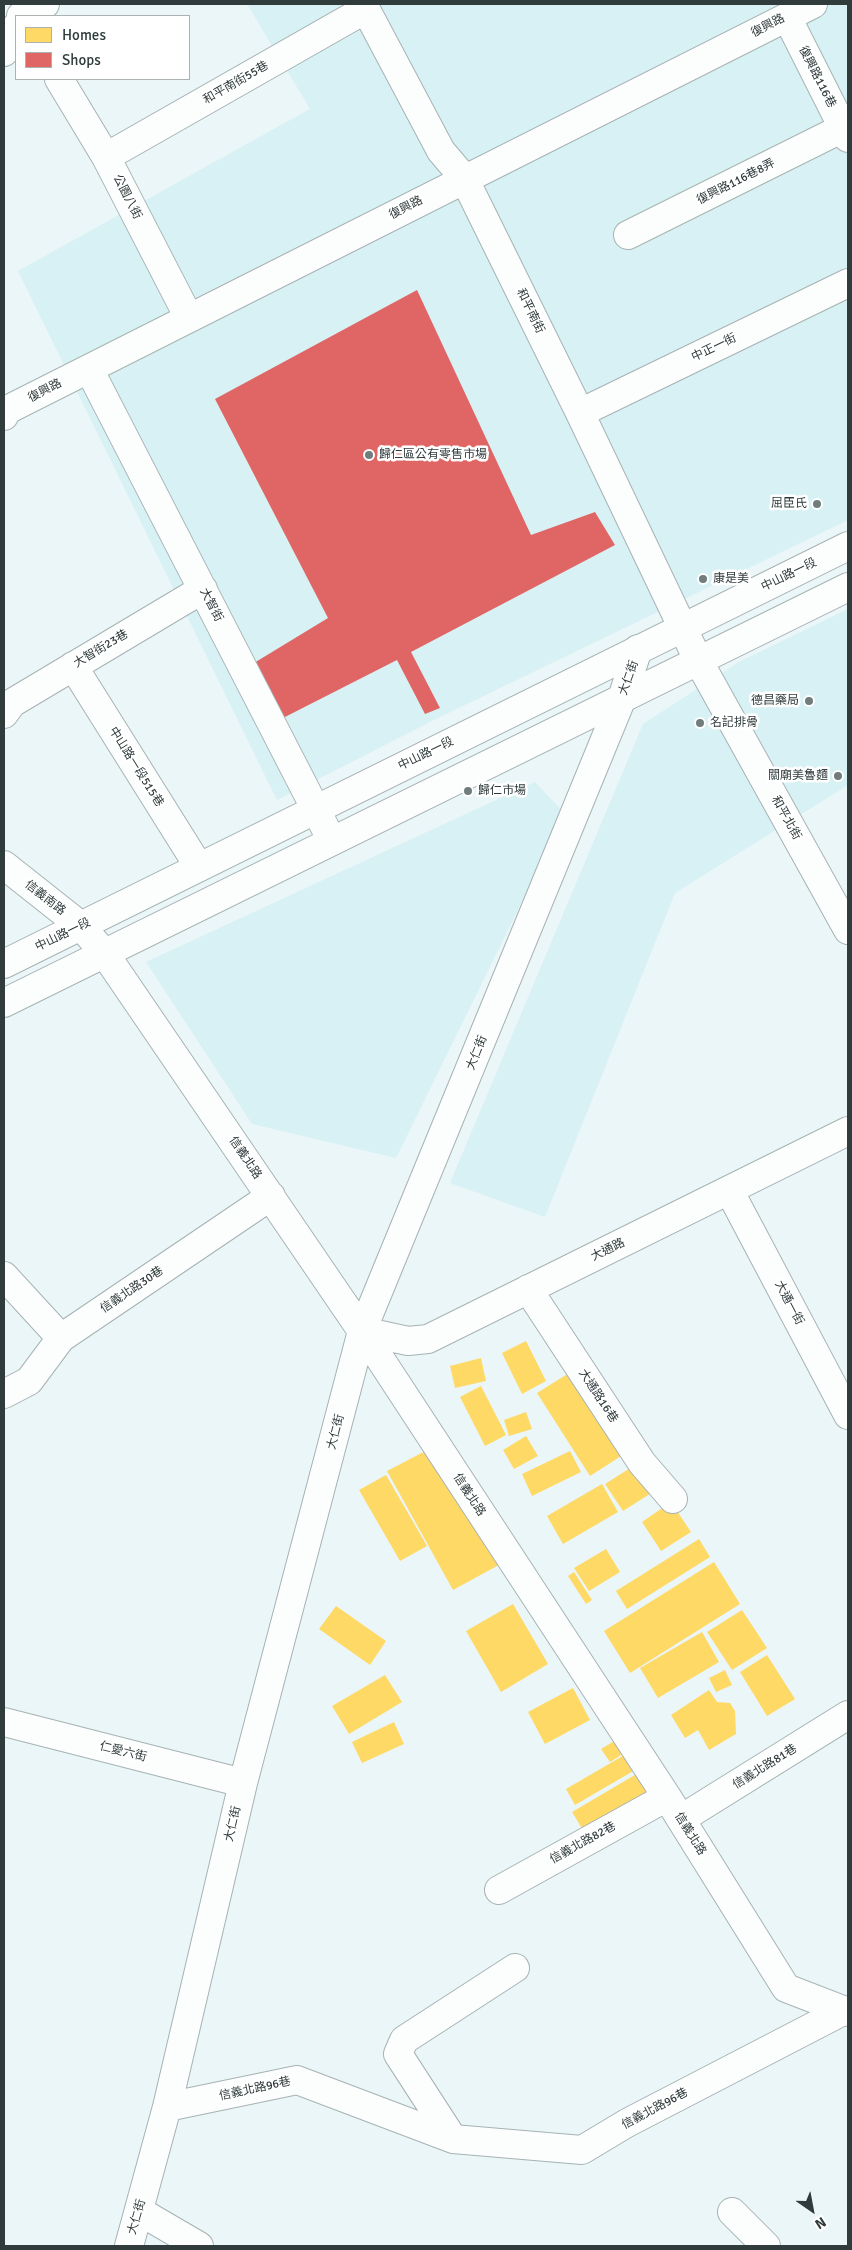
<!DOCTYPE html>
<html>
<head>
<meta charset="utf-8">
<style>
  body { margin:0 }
  #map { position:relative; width:852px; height:2250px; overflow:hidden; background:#eaf6f7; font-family:Signika,sans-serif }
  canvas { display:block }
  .frame { position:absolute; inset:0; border:5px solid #303b3c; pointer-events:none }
  .legend { position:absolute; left:15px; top:15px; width:175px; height:65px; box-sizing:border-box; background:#fff; border:1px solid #acb1b1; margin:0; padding:6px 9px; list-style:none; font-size:15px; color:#303b3c }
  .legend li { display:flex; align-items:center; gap:10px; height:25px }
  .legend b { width:25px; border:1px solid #acb1b1 }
  .north { position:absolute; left:787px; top:2185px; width:50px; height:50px; -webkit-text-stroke:4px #fff; paint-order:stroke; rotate:147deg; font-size:14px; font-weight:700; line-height:20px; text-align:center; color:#303b3c }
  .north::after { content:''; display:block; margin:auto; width:18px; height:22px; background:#303b3c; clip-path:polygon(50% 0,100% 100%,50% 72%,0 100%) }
</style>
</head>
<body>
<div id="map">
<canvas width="852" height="2250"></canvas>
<div class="frame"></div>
<ul class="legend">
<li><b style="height:14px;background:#ffd966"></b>Homes</li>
<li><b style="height:14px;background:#e06666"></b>Shops</li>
</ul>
<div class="north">N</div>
</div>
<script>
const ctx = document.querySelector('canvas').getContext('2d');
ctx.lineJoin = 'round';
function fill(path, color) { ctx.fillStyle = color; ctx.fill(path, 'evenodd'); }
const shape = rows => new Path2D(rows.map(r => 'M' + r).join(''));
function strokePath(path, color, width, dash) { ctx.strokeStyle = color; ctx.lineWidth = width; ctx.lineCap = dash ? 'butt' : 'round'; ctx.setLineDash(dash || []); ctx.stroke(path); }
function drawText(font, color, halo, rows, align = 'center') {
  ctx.font = font + ' Signika,"Noto Sans TC",sans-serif'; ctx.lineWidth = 5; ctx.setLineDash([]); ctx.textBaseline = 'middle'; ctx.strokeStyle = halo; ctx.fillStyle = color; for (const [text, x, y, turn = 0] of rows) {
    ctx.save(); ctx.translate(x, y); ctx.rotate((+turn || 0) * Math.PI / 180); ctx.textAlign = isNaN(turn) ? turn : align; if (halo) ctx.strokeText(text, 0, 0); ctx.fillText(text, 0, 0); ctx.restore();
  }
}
const built = shape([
  [247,4,848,4,848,520,436,719,277,800,18,271,310,109],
  [848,609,848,785,675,893,545,1217,450,1183,643,724,739,662],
  [535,782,565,814,396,1158,252,1124,146,962]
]);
const homes = shape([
  [526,1341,546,1381,522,1394,502,1353],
  [481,1358,486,1381,455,1388,450,1366],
  [577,1368,629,1451,590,1476,537,1393],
  [481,1386,506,1435,485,1446,460,1397],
  [526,1412,532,1429,509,1436,504,1420],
  [526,1436,538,1456,514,1469,503,1450],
  [433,1447,508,1560,453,1590,387,1471],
  [570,1451,581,1472,532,1496,522,1474],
  [638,1463,656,1490,623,1511,605,1484],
  [386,1475,427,1546,400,1561,359,1490],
  [602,1484,618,1512,563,1544,547,1516],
  [671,1502,691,1532,661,1551,642,1522],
  [699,1539,710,1557,627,1609,616,1591],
  [606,1549,620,1572,589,1591,574,1568],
  [714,1562,740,1604,630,1673,604,1631],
  [574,1572,592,1600,586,1604,568,1576],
  [513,1604,548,1664,501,1692,466,1631],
  [336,1606,386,1641,370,1665,319,1629],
  [742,1610,767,1648,732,1670,707,1632],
  [702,1632,719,1662,658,1698,640,1668],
  [767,1655,795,1699,767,1716,740,1672],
  [725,1670,732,1685,716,1692,709,1678],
  [385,1675,402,1702,349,1734,332,1706],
  [573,1688,590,1720,545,1744,528,1712],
  [709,1690,717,1702,730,1703,735,1711,736,1734,709,1750,698,1730,685,1738,671,1715],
  [394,1722,404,1744,362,1763,352,1742],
  [621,1737,629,1750,610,1762,601,1749],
  [626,1754,635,1770,575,1805,566,1789],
  [645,1769,655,1787,583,1830,572,1812]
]);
const shops = shape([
  [417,290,531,535,595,512,615,545,411,652,440,708,425,714,397,660,281,719,254,663,328,618,215,399]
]);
const minor = shape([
  [363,4,441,151,464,178,580,413,698,660,848,930],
  [21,16,45,4],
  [787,17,848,138],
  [4,52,16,27],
  [59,79,106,157,189,318],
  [106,157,366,9],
  [628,235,843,128],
  [89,369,332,841],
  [580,413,848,283],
  [4,416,7,410,813,4],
  [73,666,199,867],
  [4,714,12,703,203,589],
  [4,865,81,926,105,954,362,1331,667,1797,786,1988,848,2012],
  [729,1190,848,1415],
  [4,1276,61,1338],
  [528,1289,642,1463,673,1499],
  [362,1331,408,1341,428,1339,848,1131],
  [4,1394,29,1381,61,1338,271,1196],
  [4,1722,243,1783],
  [681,1819,848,1715],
  [499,1890,667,1797],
  [167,2107,297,2080,453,2139,582,2150,627,2123,845,2010],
  [453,2139,398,2054,404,2040,515,1968],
  [139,2211,199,2246],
  [732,2212,766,2246],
  [129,2246,167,2107,243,1783,362,1331,622,698,638,649]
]);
const major = shape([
  [4,964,848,546],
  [4,1003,848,587]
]);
const markers = [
  [369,455,5,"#717c7d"],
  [817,504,5,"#717c7d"],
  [703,579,5,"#717c7d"],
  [809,701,5,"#717c7d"],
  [700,723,5,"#717c7d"],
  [838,776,5,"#717c7d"],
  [468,791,5,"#717c7d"]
];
const streetNames = [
  ["復興路",768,26,-27],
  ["復興路116巷",817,77,63],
  ["和平南街55巷",236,83,-30],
  ["復興路116巷8弄",736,182,-27],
  ["公園八街",127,197,63],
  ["復興路",406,208,-27],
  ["和平南街",530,311,64],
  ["中正一街",714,348,-26],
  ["復興路",45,391,-27],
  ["中山路一段",789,575,-26],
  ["大智街",211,605,63],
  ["大智街23巷",101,649,-31],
  ["大仁街",629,678,-71],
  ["中山路一段",426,754,-26],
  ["中山路一段515巷",136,767,58],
  ["和平北街",786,818,61],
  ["信義南路",45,898,38],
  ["中山路一段",63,935,-26],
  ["大仁街",477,1053,-68],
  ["信義北路",245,1158,56],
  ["大通路",608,1250,-26],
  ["信義北路30巷",132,1290,-34],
  ["大通一街",789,1303,62],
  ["大通路16巷",598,1396,57],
  ["大仁街",336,1432,-75],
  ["信義北路",469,1495,57],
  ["仁愛六街",123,1752,14],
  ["信義北路81巷",765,1767,-32],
  ["大仁街",233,1824,-77],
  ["信義北路",690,1834,58],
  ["信義北路82巷",583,1843,-29],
  ["信義北路96巷",255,2089,-12],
  ["信義北路96巷",655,2109,-28],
  ["大仁街",137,2217,-74]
];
const poiNames = [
  ["歸仁區公有零售市場",379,455],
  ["屈臣氏",807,504,"right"],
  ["康是美",713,579],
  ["德昌藥局",799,701,"right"],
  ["名記排骨",710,723],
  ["關廟美魯麵",828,776,"right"],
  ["歸仁市場",478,791]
];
fill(built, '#d8f1f4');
fill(homes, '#ffd966');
fill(shops, '#e06666');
strokePath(minor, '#a7b2b3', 30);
strokePath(major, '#a7b2b3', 30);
strokePath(minor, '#fcfefe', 28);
strokePath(major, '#fcfefe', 28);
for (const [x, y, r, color] of markers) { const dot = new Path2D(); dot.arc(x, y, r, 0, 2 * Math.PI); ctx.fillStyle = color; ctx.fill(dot); strokePath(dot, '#fff', 2); }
drawText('12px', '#303b3c', '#fff', streetNames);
drawText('12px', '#303b3c', '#fff', poiNames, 'left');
</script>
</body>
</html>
